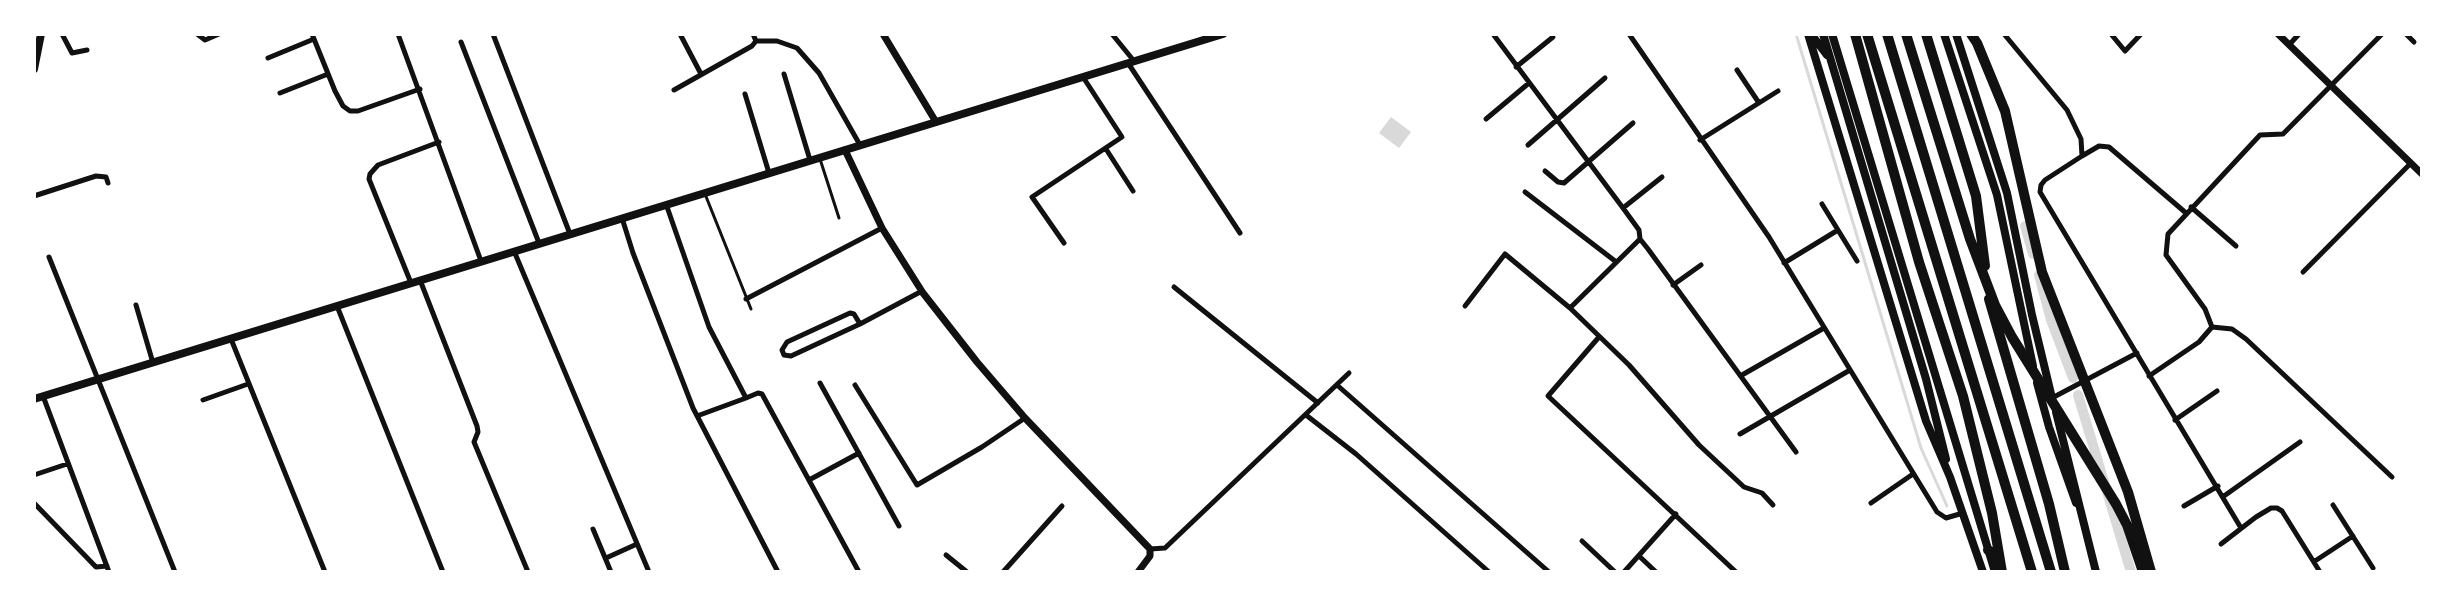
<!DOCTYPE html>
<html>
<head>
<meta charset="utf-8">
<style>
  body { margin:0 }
  #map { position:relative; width:2456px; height:606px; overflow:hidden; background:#fff; font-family:Poppins,sans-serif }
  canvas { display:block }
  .frame { position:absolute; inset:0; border:36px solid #fff; pointer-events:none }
</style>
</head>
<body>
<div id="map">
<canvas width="2456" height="606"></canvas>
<div class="frame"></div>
</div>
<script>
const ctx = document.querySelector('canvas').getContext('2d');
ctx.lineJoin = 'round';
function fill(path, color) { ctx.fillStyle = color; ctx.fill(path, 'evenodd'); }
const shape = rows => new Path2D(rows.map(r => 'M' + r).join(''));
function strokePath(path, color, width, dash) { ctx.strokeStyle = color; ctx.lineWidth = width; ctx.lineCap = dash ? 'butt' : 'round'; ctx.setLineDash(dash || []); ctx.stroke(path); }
const water = shape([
  [1391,117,1411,132,1399,148,1379,133]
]);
const stream = shape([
  [1796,34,1921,448,1947,506]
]);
const canal = shape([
  [2025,226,2033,254],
  [2039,275,2051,320,2073,378],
  [2078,395,2131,572]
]);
const service = shape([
  [820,159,839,218],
  [705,194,751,309]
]);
const minor = shape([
  [62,34,72,53,87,50],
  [197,34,205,40,219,34],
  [312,34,335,91,343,106,350,111,358,111,420,89],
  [398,34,481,261],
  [493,34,570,234],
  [680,34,701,74],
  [1112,34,1134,61],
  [1493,34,1623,208,1639,230,1640,239,1648,249,1796,452],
  [1629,34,1769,237,1937,512,1946,518,1963,513],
  [2004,34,2067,110,2081,139,2082,156,2045,180,2041,185,2040,192,2241,528],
  [2111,34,2125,51,2141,34],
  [2406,34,2414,42],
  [756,41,777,41,797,48,819,73,860,145],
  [461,42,539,243],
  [2289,45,2299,34],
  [268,58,314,39],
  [1128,63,1240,233],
  [1516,67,1553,37],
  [1737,70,1759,103],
  [784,74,810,160],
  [674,90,752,46,756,41,753,34],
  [280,93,328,74],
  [745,94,769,173],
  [1486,119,1529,83],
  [1700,140,1778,91],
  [1528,145,1605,78],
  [1106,149,1133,191],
  [2082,156,2099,146,2109,147,2186,213],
  [1545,171,1558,182,1564,183,1633,123],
  [1525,192,1615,261],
  [34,196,96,176,106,177,108,183],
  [666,204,709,327,746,398,758,393,762,394,859,572],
  [1822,204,1857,261],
  [2191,207,2236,246],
  [1623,208,1662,177],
  [622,218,633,253,693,408,778,572],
  [1064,243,1032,197,1122,137,1083,77],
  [514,251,649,572],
  [49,257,175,572],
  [1784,263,1838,230],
  [2303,272,2409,165],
  [420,280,477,426,478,432,474,442,528,572],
  [411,283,369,179,370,174,378,165,439,142],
  [1673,285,1701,265],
  [1174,287,1318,403],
  [746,299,882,228],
  [136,305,153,363],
  [337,306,443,572],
  [1465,306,1505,254,1570,308,1629,365,1699,445,1744,487,1762,493,1773,505],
  [1570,308,1640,239],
  [860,324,854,314,850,313,787,342,782,350,784,355,791,356,860,324,922,291],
  [2212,327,2232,329,2246,339,2392,477],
  [1599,337,1548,396,1736,572],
  [231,339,325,572],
  [1742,375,1824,328],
  [2149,376,2199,342,2212,327,2205,309,2166,255,2168,234,2260,135,2283,134,2382,34],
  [820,383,899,526],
  [855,385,917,485,982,447,1025,418],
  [1337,385,1549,572],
  [43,396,109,572],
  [2052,398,2137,353],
  [203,400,248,384],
  [1306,415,1356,454,1489,572],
  [697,416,746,398],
  [2175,420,2217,391],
  [1740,434,1850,370],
  [34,475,67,464],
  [809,480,859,453],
  [2224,496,2300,442],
  [34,503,96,567,107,566],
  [1871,503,1913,474],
  [2333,505,2373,568],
  [2184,506,2218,486],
  [593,529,611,572],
  [1582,541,1615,572],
  [2221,544,2256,517,2271,508,2277,508,2282,511,2320,572],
  [1150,549,1165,548,1349,373],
  [946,555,967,572],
  [1639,556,1656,572],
  [606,558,637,544],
  [2315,561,2353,536],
  [1003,572,1062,506],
  [1624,572,1676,514]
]);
const tertiary = shape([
  [883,34,936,122],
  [2278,34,2422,174],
  [845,150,882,228,923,293,977,362,1025,418,1150,549,1150,556,1138,572]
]);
const secondary = shape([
  [1808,34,1926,421,1950,477,1983,572],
  [1811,34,1827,55],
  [1823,34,1926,379,1946,459],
  [1832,34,1995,572],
  [1944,34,1997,195,2033,366],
  [1956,34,2007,193,2032,315,2052,398],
  [34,69,41,34],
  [2037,383,2049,427,2076,503],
  [34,399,1223,34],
  [2056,412,2096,572]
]);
const motorway = shape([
  [1855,34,1919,262,1963,396,1992,513,2002,572],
  [1867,34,2032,572],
  [1887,34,2051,572],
  [1906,34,1970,239,1995,305,2012,337,2116,504,2127,525,2143,572],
  [1926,34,1976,196,1985,266],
  [1971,34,1977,43,2005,111,2042,272,2128,492,2151,572],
  [1989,299,2049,504,2065,572],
  [1988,550,1998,556,2000,563]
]);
fill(water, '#d9d9d9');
strokePath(stream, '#d9d9d9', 3);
strokePath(canal, '#d9d9d9', 10);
strokePath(service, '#111', 3);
strokePath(minor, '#111', 5);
strokePath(tertiary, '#111', 7);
strokePath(secondary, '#111', 8);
strokePath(motorway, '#111', 10);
</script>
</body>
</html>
